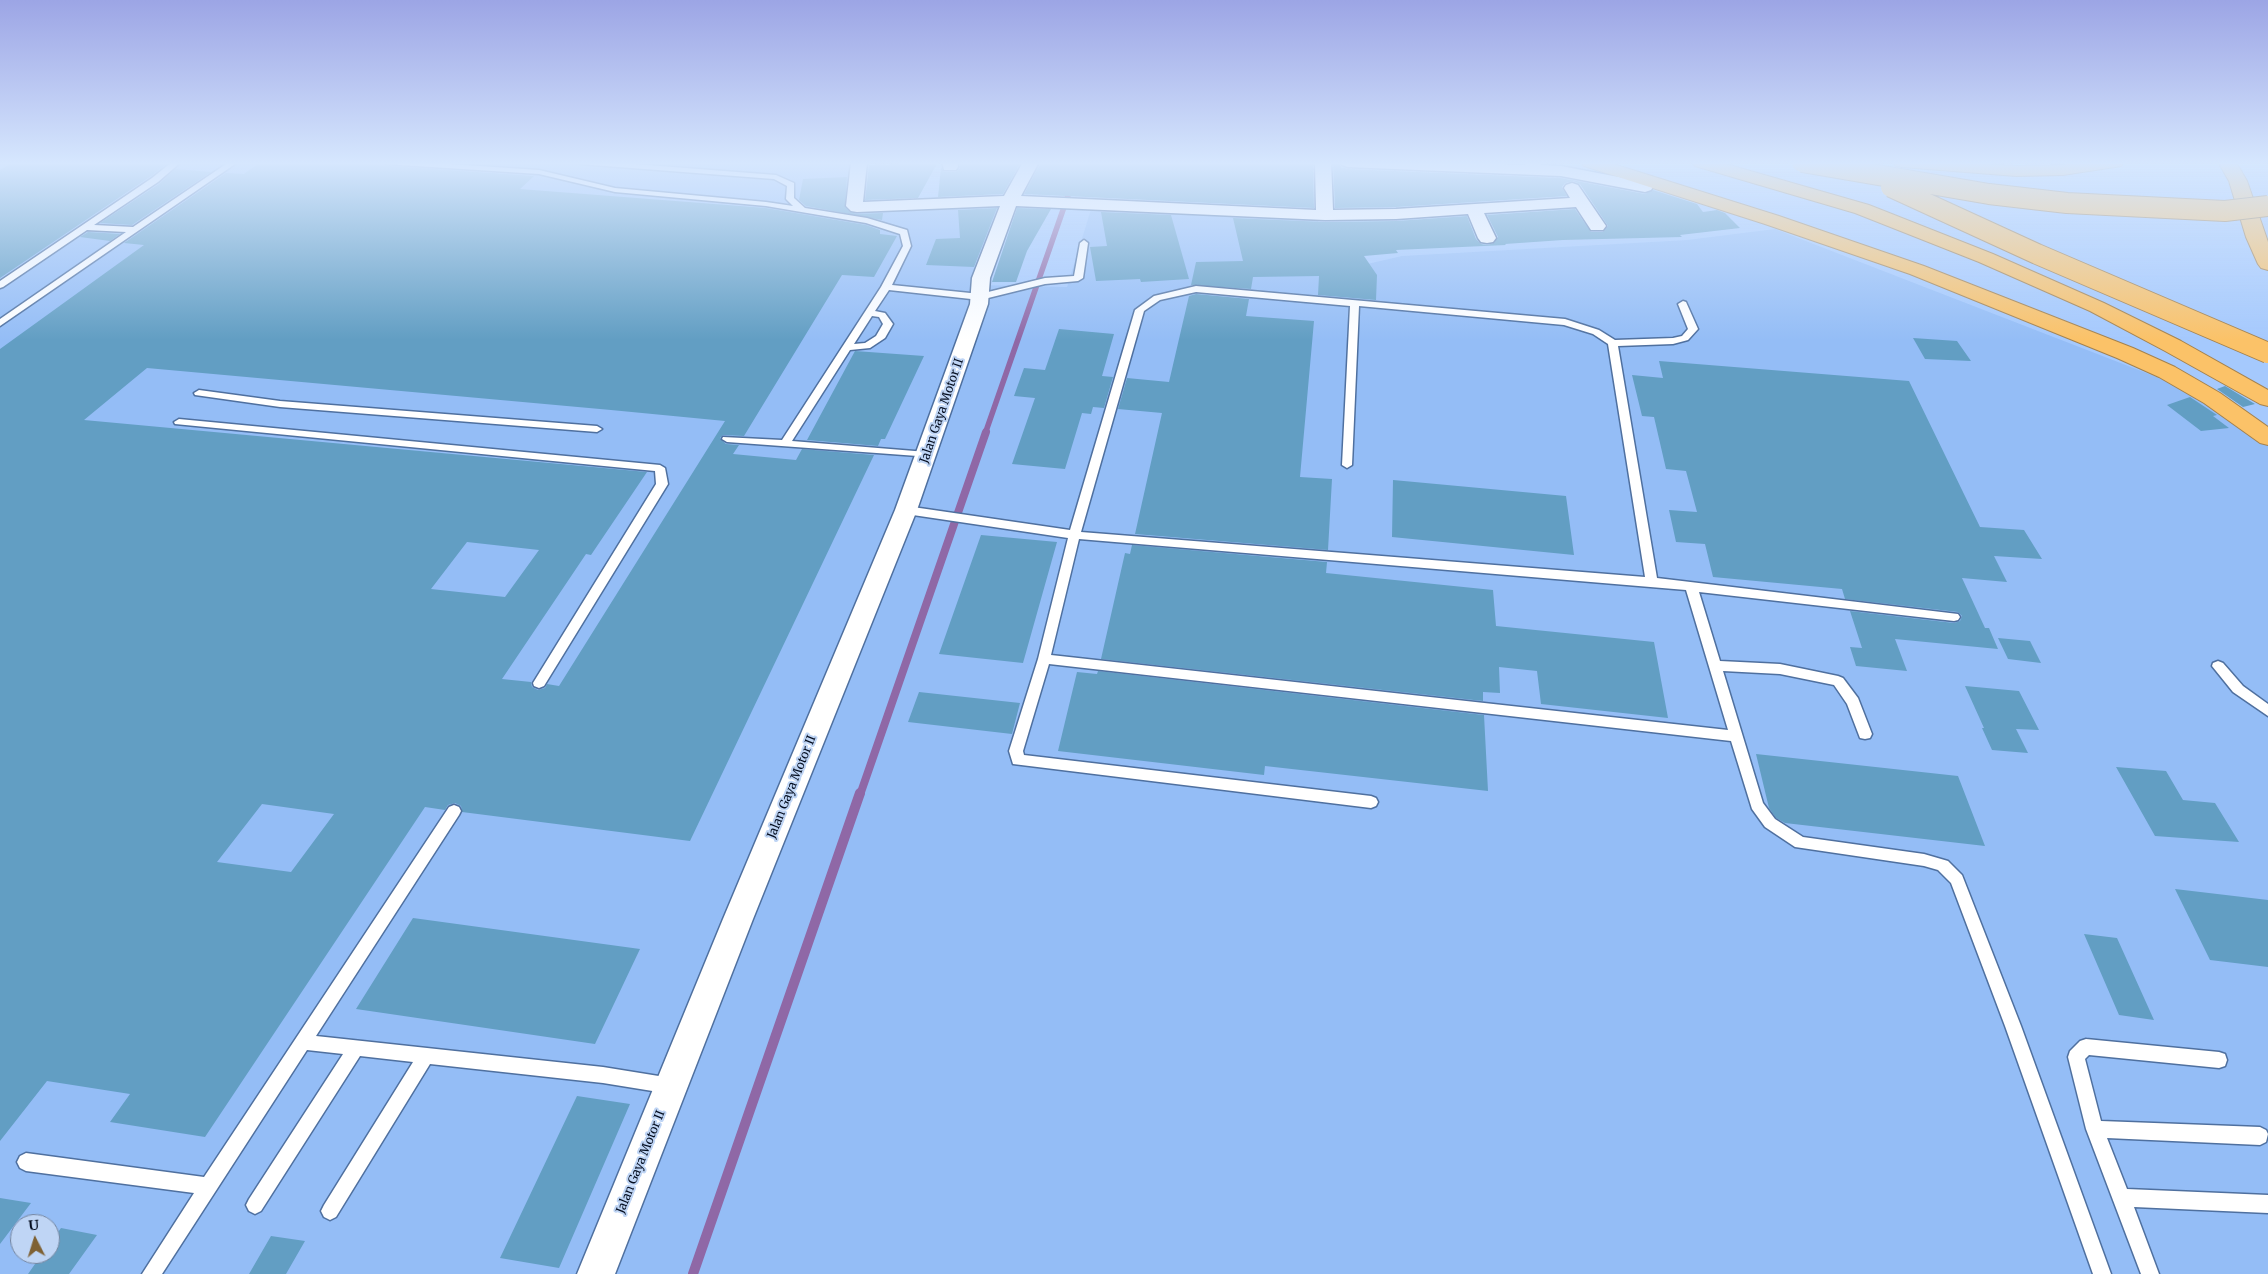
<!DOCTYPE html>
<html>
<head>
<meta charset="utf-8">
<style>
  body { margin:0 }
  #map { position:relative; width:2268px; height:1274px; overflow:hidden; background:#a5c9fd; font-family:Merriweather,serif }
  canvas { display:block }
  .north { position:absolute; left:10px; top:1214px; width:50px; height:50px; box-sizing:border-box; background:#bfd5f5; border:1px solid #74859f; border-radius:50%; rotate:355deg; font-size:14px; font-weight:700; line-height:20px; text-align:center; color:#030c1e }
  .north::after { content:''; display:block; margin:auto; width:18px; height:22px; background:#7e6134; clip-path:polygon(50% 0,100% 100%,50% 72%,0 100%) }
</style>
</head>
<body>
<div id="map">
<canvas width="2268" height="1274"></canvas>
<div class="north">U</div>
</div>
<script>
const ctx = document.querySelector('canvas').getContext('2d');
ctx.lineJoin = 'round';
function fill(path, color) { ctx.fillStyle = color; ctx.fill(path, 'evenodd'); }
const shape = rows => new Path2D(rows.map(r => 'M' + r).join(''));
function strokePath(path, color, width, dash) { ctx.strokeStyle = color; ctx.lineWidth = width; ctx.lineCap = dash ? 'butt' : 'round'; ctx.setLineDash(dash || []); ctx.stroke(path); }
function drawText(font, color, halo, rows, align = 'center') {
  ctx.font = font + ' Merriweather,serif'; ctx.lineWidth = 4; ctx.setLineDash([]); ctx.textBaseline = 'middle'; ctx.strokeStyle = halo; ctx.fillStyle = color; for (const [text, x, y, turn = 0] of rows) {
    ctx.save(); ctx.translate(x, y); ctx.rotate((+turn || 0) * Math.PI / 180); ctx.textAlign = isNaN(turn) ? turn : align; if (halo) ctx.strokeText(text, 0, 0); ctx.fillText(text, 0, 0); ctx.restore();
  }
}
const built = shape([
  [0,162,858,162,853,207,1009,203,977,285,1067,287,1092,206,1316,216,1337,271,1402,256,1687,240,1775,229,2185,388,2268,446,2268,1274,0,1274],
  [20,1224,50,1224,50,1254,20,1254]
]);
const streamFar2 = shape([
  [985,434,1071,187]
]);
const streamFar1 = shape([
  [860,795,986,432]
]);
const stream = shape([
  [693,1274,860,793]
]);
const building = shape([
  [13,162,169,162,151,176,0,278,0,170],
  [270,162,335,162,534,176,520,189,766,208,866,225,880,230,880,234,897,236,874,277,842,275,744,436,723,435,720,438,726,444,739,445,733,454,796,460,802,449,874,455,690,841,462,812,461,806,455,803,448,805,445,810,425,807,205,1137,110,1122,130,1094,47,1081,0,1141,0,349,144,245,124,243,226,173,244,174,259,163],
  [147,368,611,410,725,421,559,686,547,684,545,688,538,690,532,687,531,682,502,679,586,554,591,555,647,472,84,420],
  [467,542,539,550,505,597,431,589],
  [262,804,334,814,291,872,217,862],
  [898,162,938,162,918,198,865,200,869,165,898,164],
  [960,162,1021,162,1003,194,938,197,941,167,944,172,956,172,960,168],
  [1041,162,1313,162,1314,208,1024,194],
  [1333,162,1338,162,1341,167,1348,169,1561,178,1645,194,1653,190,1697,204,1703,212,1717,210,1725,213,1740,228,1680,235,1682,237,1563,240,1505,244,1506,245,1396,250,1398,253,1364,256,1377,275,1376,300,1318,295,1319,276,1253,277,1251,289,1191,285,1196,262,1243,261,1233,218,1325,222,1396,221,1467,216,1476,239,1481,244,1487,245,1494,243,1498,237,1487,215,1575,209,1591,232,1603,232,1608,226,1580,184,1573,181,1565,183,1562,187,1567,196,1396,207,1335,208],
  [175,169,211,172,132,225,100,223,159,184],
  [847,177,845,207,850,212,857,214,883,213,882,220,806,206,799,200,803,179],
  [997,208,974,267,926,265,936,239,960,238,958,210],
  [1017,208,1051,209,1027,251,1016,282,992,282],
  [1101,212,1171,215,1189,279,1141,282,1140,279,1096,281,1090,247,1107,246],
  [88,232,120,234,110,241,80,237],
  [1196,294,1249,299,1246,316,1314,321,1300,477,1332,479,1328,550,1135,534,1162,413,1118,409,1127,378,1169,382,1189,296],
  [1059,329,1114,334,1102,376,1113,377,1104,408,1093,407,1091,414,1082,413,1065,469,1012,464,1035,398,1014,396,1024,368,1045,370],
  [1913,338,1957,341,1971,361,1925,359],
  [855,351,924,356,885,439,881,439,878,446,807,440],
  [1659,361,1909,381,1980,527,2024,530,2042,559,1994,556,2007,582,1962,578,1985,628,1989,628,1998,649,1895,639,1907,671,1856,666,1850,647,1862,648,1850,611,1954,623,1960,621,1962,616,1958,612,1845,599,1842,589,1713,577,1705,544,1676,542,1669,510,1697,512,1686,471,1666,469,1654,417,1642,416,1632,375,1663,378],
  [2225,386,2255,404,2243,407,2217,389],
  [2190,397,2217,415,2213,416,2229,428,2201,431,2167,405],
  [1393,480,1566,496,1574,555,1392,537],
  [981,535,1057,542,1023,663,939,654],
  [1132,545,1327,562,1326,573,1493,590,1496,626,1654,642,1668,718,1541,704,1537,671,1499,667,1500,693,1483,692,1483,701,1101,659,1125,553,1130,554],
  [1998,638,2030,641,2041,663,2008,659],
  [1098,671,1484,715,1488,791,1265,766,1264,775,1058,751,1077,672,1097,674],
  [1965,686,2019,691,2039,730,2016,729,2028,753,1992,750,1982,728,1984,728],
  [919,692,1020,703,1012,734,908,722],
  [1756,754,1958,776,1985,846,1785,823,1776,818,1769,808],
  [2116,767,2166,771,2183,800,2215,803,2239,842,2155,836],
  [2175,889,2268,900,2268,967,2210,960],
  [413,918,640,949,595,1044,356,1009],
  [2084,934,2117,938,2154,1020,2119,1015],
  [577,1096,630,1104,559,1268,500,1258],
  [0,1198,31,1203,0,1244],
  [61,1228,97,1235,69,1274,28,1274,42,1254,50,1254,50,1243],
  [271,1236,305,1241,286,1274,249,1274]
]);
const lane = shape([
  [172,162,181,162,158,182,94,225,133,227,229,162,238,162,0,326,0,319,126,232,87,230,3,287,0,288,0,281,152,178,172,162],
  [382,162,419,162,539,170,615,188,766,202,793,206,786,199,787,186,774,179,580,164,576,162,608,162,776,175,794,183,794,198,805,208,867,218,907,230,911,246,892,285,980,294,1045,278,1074,276,1080,243,1084,240,1088,243,1083,278,1078,281,1045,284,980,300,889,290,875,311,885,313,893,324,885,338,870,348,850,350,792,441,927,452,932,455,931,457,727,442,722,439,723,437,782,440,881,287,903,246,900,234,866,223,766,206,615,192,539,174,386,164,382,162],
  [872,316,879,317,883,324,876,336,865,343,854,344,872,316],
  [1196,286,1565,319,1599,330,1615,340,1673,338,1682,336,1688,329,1678,304,1683,301,1686,302,1698,329,1688,340,1673,344,1618,346,1657,578,1958,614,1960,617,1958,620,1954,621,1699,592,1720,661,1780,664,1838,676,1843,678,1858,698,1872,734,1870,738,1865,739,1860,738,1847,704,1834,685,1780,674,1723,671,1763,803,1775,819,1803,837,1924,854,1948,861,1962,875,2021,1026,2111,1274,2093,1274,2005,1026,1951,883,1938,870,1924,866,1795,847,1765,827,1752,809,1731,741,1049,664,1023,751,1024,755,1371,796,1376,798,1378,802,1376,806,1371,808,1013,764,1009,751,1038,659,1068,538,906,514,900,510,906,506,1070,530,1135,310,1154,296,1196,286],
  [1196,292,1350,306,1342,465,1347,468,1352,465,1359,306,1564,325,1593,334,1608,344,1645,577,1081,532,1144,311,1160,300,1196,292],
  [1079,539,1686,590,1728,730,1051,655,1079,539],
  [199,390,280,401,597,426,602,429,597,432,280,407,195,395,194,393,199,390],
  [179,419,660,465,665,468,668,484,544,686,539,688,534,686,533,683,656,484,655,471,175,424,174,422,179,419],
  [2218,661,2223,663,2243,686,2268,704,2268,716,2233,692,2212,666,2213,663,2218,661],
  [454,805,459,807,461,811,459,815,316,1036,603,1067,671,1078,677,1080,679,1086,677,1092,671,1094,603,1083,430,1064,336,1217,330,1220,324,1217,321,1211,324,1205,413,1062,360,1056,261,1211,255,1214,249,1211,246,1205,249,1199,343,1054,307,1050,162,1274,142,1274,194,1193,26,1171,20,1168,17,1162,20,1156,26,1153,204,1177,449,807,454,805],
  [2086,1039,2219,1052,2225,1054,2227,1060,2225,1066,2219,1068,2089,1055,2085,1059,2101,1121,2260,1127,2266,1130,2268,1134,2266,1142,2260,1145,2107,1138,2127,1189,2268,1195,2268,1213,2134,1207,2159,1274,2141,1274,2086,1129,2068,1057,2070,1051,2080,1041,2086,1039]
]);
const street = shape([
  [851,162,867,162,863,202,1004,196,1023,162,1039,162,1021,196,1316,210,1315,162,1331,162,1333,210,1396,209,1570,198,1564,188,1566,185,1572,183,1578,185,1606,226,1603,230,1591,230,1576,207,1484,213,1496,238,1493,242,1487,243,1481,242,1478,238,1468,214,1396,219,1325,220,1016,206,990,278,988,304,917,510,753,919,615,1274,577,1274,723,919,895,510,970,304,972,278,1000,206,857,212,851,211,846,206,851,162],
  [942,162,958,162,958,167,956,170,944,170,942,162],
  [1340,162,1455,162,1525,165,1524,162,1540,162,1541,165,1561,166,1645,182,1651,184,1653,187,1651,190,1645,192,1561,176,1348,167,1342,165,1340,162]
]);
const highway = shape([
  [1581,162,1607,162,1779,216,1924,266,2133,348,2175,367,2220,393,2268,427,2268,445,2260,443,2204,403,2159,377,2117,358,1910,274,1765,224,1584,166,1581,162],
  [1692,162,1719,162,1869,205,1993,254,2104,303,2181,341,2268,390,2268,406,2260,404,2165,351,2090,311,1979,262,1855,213,1695,166,1692,162],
  [1893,162,1950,162,2016,166,2063,165,2082,162,2124,162,2121,166,2115,167,2063,175,2016,176,1902,167,1896,166,1893,162],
  [2218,162,2236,162,2247,181,2268,242,2268,270,2261,268,2258,264,2246,237,2229,181,2218,162]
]);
const highwayBridge = shape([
  [1802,162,1989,194,2067,203,2225,211,2268,206],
  [1891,187,2037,254,2268,353]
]);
const streetNames = [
  ["Jalan Gaya Motor II",942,411,-71],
  ["Jalan Gaya Motor II",792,787,-68],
  ["Jalan Gaya Motor II",641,1162,-68]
];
fill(built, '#94bdf6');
strokePath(streamFar2, '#8f68a6', 5.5);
strokePath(streamFar1, '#8f68a6', 8);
strokePath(stream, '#8f68a6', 10);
fill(building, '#629ec3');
strokePath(lane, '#4f709f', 3);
strokePath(street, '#4f709f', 3);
strokePath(highway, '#a4824e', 2);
fill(lane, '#fff');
fill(street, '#fff');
fill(highway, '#fbc268');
strokePath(highwayBridge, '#a4824e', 22, []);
strokePath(highwayBridge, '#fbc268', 20);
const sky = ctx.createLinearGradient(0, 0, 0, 340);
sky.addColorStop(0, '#9ca5e5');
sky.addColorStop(0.48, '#d6e7fe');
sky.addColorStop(1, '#d6e7fe00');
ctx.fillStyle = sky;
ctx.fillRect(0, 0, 2268, 340);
drawText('12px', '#030c1e', '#bfd5f5', streetNames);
</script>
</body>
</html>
